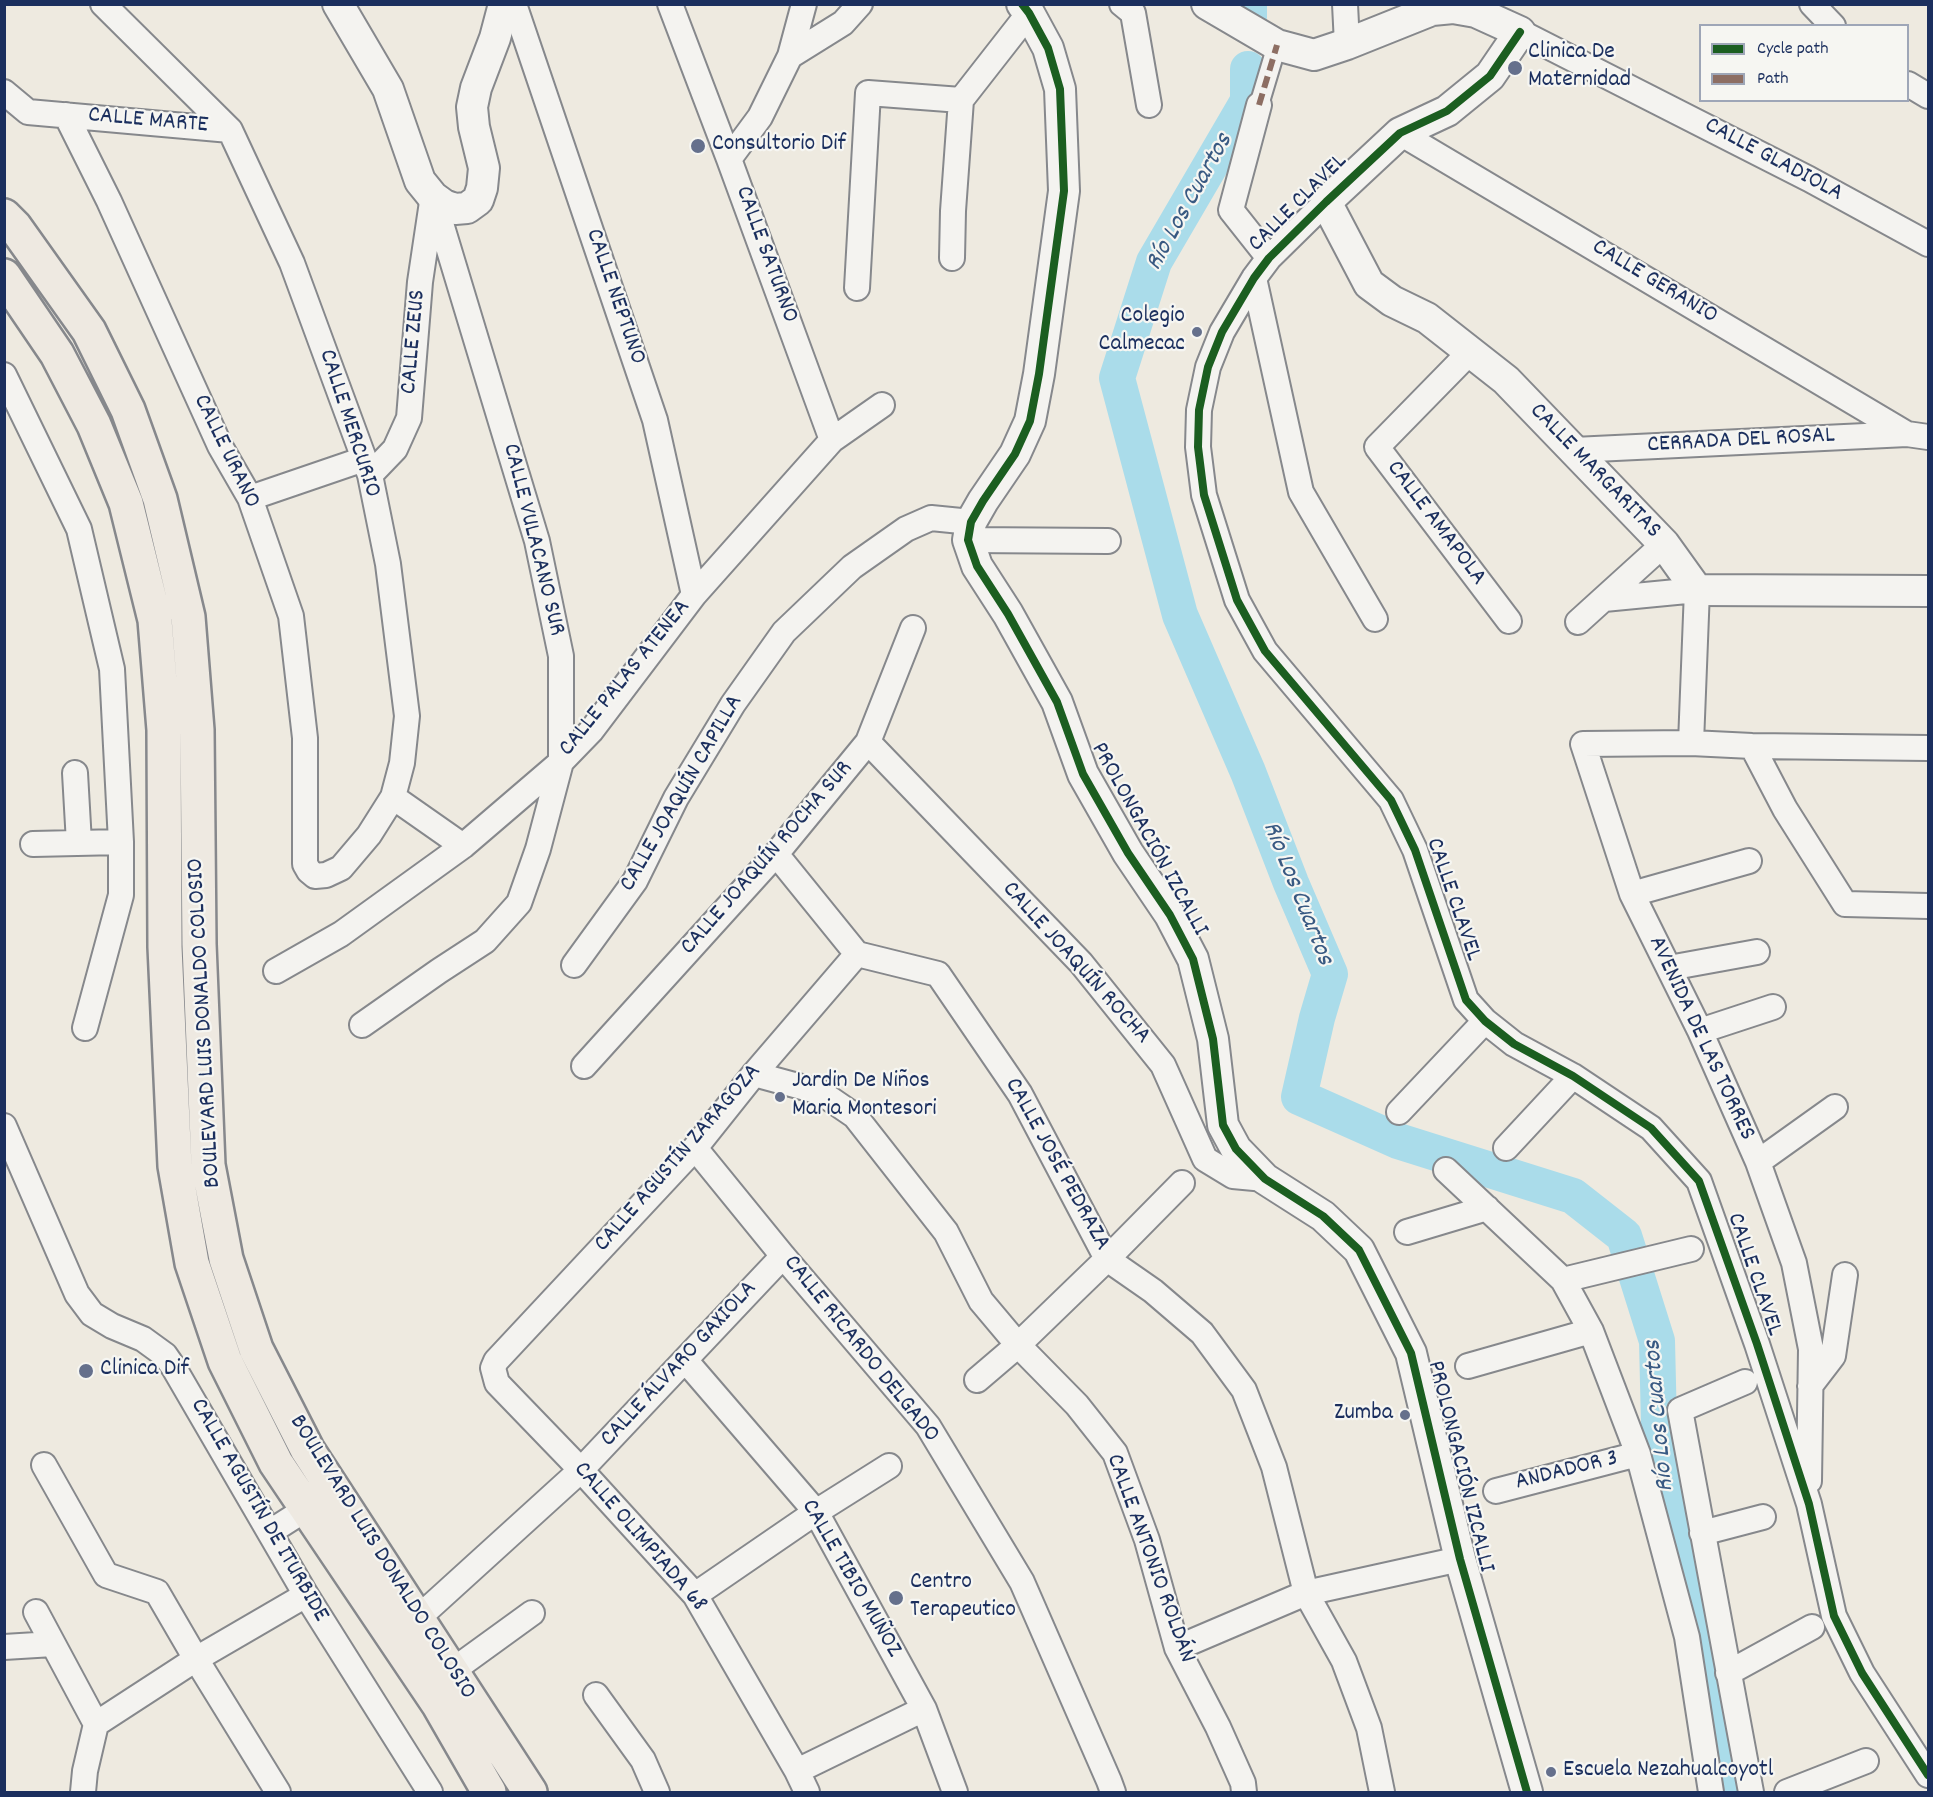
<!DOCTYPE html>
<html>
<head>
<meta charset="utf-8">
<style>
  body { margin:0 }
  #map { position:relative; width:1933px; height:1797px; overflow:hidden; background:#eeeae0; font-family:Dekko,sans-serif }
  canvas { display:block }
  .frame { position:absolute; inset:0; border:6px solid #1b2f5e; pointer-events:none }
  .legend { position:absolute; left:1699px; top:24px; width:210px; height:78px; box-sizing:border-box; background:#f6f6f2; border:2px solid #9ea6b7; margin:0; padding:8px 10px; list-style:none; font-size:18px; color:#1b2f5e }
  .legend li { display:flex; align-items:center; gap:12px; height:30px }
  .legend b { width:30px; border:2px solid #9ea6b7 }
</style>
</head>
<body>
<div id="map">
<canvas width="1933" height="1797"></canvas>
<div class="frame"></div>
<ul class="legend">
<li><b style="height:8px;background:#1b5e20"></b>Cycle path</li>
<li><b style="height:8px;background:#8d6e63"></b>Path</li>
</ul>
</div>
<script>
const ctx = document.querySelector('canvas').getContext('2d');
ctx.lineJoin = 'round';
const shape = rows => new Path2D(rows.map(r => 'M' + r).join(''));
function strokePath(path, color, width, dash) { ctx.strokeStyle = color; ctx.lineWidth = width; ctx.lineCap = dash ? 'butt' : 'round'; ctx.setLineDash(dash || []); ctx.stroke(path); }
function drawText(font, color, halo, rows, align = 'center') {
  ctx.font = font + ' Dekko,sans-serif'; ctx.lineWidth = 4.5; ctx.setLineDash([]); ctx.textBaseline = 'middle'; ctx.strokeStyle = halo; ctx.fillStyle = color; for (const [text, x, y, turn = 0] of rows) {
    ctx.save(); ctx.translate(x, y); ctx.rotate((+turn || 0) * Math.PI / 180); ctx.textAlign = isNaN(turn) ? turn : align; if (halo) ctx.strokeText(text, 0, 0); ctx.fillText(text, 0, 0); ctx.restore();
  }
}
const river = shape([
  [1249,17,1249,4],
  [1248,69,1248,101,1154,262,1117,378,1180,615,1248,772,1291,883,1330,974,1317,1018,1299,1097,1398,1141,1573,1196,1624,1236,1657,1341,1660,1467,1712,1686,1726,1792]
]);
const pedestrian = shape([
  [1259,105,1277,45]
]);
const minor = shape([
  [514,4,655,420,694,595],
  [670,4,729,159,832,440],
  [1122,4,1133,13,1149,105],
  [1345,4,1347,44],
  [1812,4,1833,26],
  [1520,32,1809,179,1928,244],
  [790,56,843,23,860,4],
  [1908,84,1928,96],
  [4,92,28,112,230,130],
  [961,100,1029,13],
  [1259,105,1231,210,1269,258],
  [66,115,109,201,220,446,250,498,291,616,305,738,305,864,309,871,315,876,326,875,341,868,369,835,393,797,402,763,407,716,388,564,370,475,292,263,230,130,103,4],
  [1400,133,1907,434],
  [729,159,760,117,790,56,804,4],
  [1326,202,1269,258,1254,278,1222,332,1208,367,1199,410,1198,447,1204,495,1237,600,1265,651,1391,800,1415,850,1466,1000,1485,1021,1514,1044,1573,1076,1651,1128,1699,1181,1757,1344,1809,1504,1834,1616,1862,1673,1928,1775],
  [952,258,953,211,961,100],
  [1254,278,1301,492,1375,619],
  [857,288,868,93,961,100],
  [1470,352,1377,447,1509,621],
  [4,375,79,529,112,669,121,842,121,895,85,1028],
  [1574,450,1907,434,1928,437],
  [370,475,395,449,409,418,420,282,432,202],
  [250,498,364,459],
  [968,540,1108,541],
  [1604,599,1697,590,1691,743],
  [1578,622,1664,544],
  [868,742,1081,963,1163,1065,1205,1159,1233,1176,1265,1179],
  [1752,746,1785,809,1845,904,1928,906],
  [75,773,79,843],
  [393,797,463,846],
  [33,844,121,842],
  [776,854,857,954,938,974,1020,1094,1107,1259,1153,1291,1202,1333,1244,1390,1274,1467,1306,1593,1344,1661,1369,1728,1382,1792],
  [1632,894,1749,861],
  [574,965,635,881,676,798,733,704,784,632,852,567,906,529,931,518,971,522],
  [1669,968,1757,952],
  [276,971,341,934,463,846,561,762,591,731,694,595,832,440,882,405],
  [362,1025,439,971,485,941,519,903,538,849,561,762,561,656,537,541,433,197],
  [1700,1031,1773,1007],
  [584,1066,776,854,868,742,913,628],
  [754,1074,820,1092,855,1116,946,1232,981,1301,1018,1345,1077,1405,1115,1453,1147,1540,1177,1648,1218,1727,1243,1783,1244,1792],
  [1399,1112,1485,1021],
  [4,1126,77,1294,92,1314,112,1326,143,1339,165,1355,174,1368,306,1595,430,1792],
  [695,1148,783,1256,928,1426,1022,1582,1109,1781,1113,1792],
  [1506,1148,1573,1076],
  [1758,1162,1835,1107],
  [1446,1170,1563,1280,1591,1331,1638,1454,1687,1637,1711,1792],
  [1407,1232,1487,1208],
  [1563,1280,1691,1249],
  [685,1360,816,1512,924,1709,955,1792],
  [1468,1366,1591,1331],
  [977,1380,1018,1345,1107,1259,1182,1183],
  [1745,1382,1680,1410,1751,1792],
  [1810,1386,1833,1356,1845,1275],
  [44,1465,106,1575,157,1592,196,1659,278,1792],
  [1809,1481,1811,1349,1794,1263,1758,1162,1700,1031,1632,894,1583,744,1691,743,1752,746,1928,748],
  [1496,1491,1638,1454],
  [270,1532,306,1509],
  [1702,1533,1763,1517],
  [695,1595,816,1512,889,1466],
  [36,1612,96,1724],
  [417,1619,581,1470,783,1256],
  [4,1647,53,1644],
  [1177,1648,1306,1593,1460,1559],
  [452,1671,532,1613],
  [1728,1673,1812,1627],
  [596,1695,643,1760,657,1792],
  [96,1724,196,1659,306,1595],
  [797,1771,924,1709],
  [83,1792,85,1771,96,1724],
  [807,1792,797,1771,695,1595,581,1470,497,1383,493,1368,496,1361,695,1148,754,1074,857,954],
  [1787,1792,1866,1761]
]);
const tertiary = shape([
  [338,4,388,89,420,181,433,197,444,205,455,209,467,208,478,200,482,188,484,168,474,127,472,107,476,88,495,38,504,4],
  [1022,4,1029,13,1048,48,1060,89,1064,191,1039,374,1030,421,1015,454,983,501,971,522,968,540,977,566,1008,614,1057,702,1083,774,1128,853,1170,915,1193,959,1213,1039,1223,1125,1236,1149,1265,1179,1323,1216,1359,1250,1411,1353,1460,1559,1527,1792],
  [1207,4,1277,45,1314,55,1347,44,1432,10,1453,8,1476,12,1520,32,1490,76,1447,111,1400,133,1326,202,1369,284,1392,301,1427,318,1506,380,1664,544,1697,590,1928,591]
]);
const trunk = shape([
  [4,216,15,227,89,331,128,410,160,499,188,617,197,730,199,944,208,1165,226,1259,256,1349,307,1449,530,1792],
  [4,276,57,354,94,425,126,503,155,620,164,730,165,947,175,1166,192,1263,225,1361,276,1463,439,1705,489,1792]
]);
const quiet = shape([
  [1259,105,1277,45]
]);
const cycleway = shape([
  [1022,4,1029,13,1048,48,1060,89,1064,191,1039,374,1030,421,1015,454,983,501,971,522,968,540,977,566,1008,614,1057,702,1083,774,1128,853,1170,915,1193,959,1213,1039,1223,1125,1236,1149,1265,1179,1323,1216,1359,1250,1411,1353,1460,1559,1527,1792],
  [1520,32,1490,76,1447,111,1400,133,1326,202,1269,258,1254,278,1222,332,1208,367,1199,410,1198,447,1204,495,1237,600,1265,651,1391,800,1415,850,1466,1000,1485,1021,1514,1044,1573,1076,1651,1128,1699,1181,1757,1344,1809,1504,1834,1616,1862,1673,1928,1775]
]);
const markers = [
  [1515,68,8,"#65708c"],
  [698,146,8,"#65708c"],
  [1197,332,6,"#65708c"],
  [780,1097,6,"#65708c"],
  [86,1371,8,"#65708c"],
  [1405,1415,6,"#65708c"],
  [896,1598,8,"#65708c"],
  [1551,1772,6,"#65708c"]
];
const poiNames = [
  ["Clinica De",1528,54],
  ["Maternidad",1528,82],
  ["Consultorio Dif",712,146],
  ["Colegio",1185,318,"right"],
  ["Calmecac",1185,346,"right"],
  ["Jardin De Niños",792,1083],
  ["Maria Montesori",792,1111],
  ["Clinica Dif",100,1371],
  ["Zumba",1393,1415,"right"],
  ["Centro",910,1584],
  ["Terapeutico",910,1612],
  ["Escuela Nezahualcoyotl",1563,1772]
];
const streetNames = [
  ["CALLE MARTE",148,122,5],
  ["CALLE GLADIOLA",1773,161,28],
  ["CALLE CLAVEL",1299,204,-45],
  ["CALLE SATURNO",765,255,70],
  ["CALLE GERANIO",1654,283,31],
  ["CALLE NEPTUNO",614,297,71],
  ["CALLE ZEUS",415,342,-85],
  ["CALLE MERCURIO",348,424,72],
  ["CERRADA DEL ROSAL",1741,442,-3],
  ["CALLE URANO",225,452,64],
  ["CALLE MARGARITAS",1594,472,46],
  ["CALLE AMAPOLA",1435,524,53],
  ["CALLE VULACANO SUR",532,540,76],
  ["CALLE PALAS ATENEA",626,679,-51],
  ["CALLE JOAQUÍN CAPILLA",683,794,-60],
  ["PROLONGACIÓN IZCALLI",1148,840,61],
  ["CALLE JOAQUÍN ROCHA SUR",768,859,-49],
  ["CALLE CLAVEL",1452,900,71],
  ["CALLE JOAQUÍN ROCHA",1075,964,48],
  ["BOULEVARD LUIS DONALDO COLOSIO",206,1023,-93],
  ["AVENIDA DE LAS TORRES",1700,1039,65],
  ["CALLE AGUSTÍN ZARAGOZA",679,1159,-49],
  ["CALLE JOSÉ PEDRAZA",1056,1165,61],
  ["CALLE CLAVEL",1753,1275,71],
  ["CALLE RICARDO DELGADO",860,1350,51],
  ["CALLE ÁLVARO GAXIOLA",680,1365,-47],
  ["PROLONGACIÓN IZCALLI",1459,1467,76],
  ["ANDADOR 3",1567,1472,-14],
  ["CALLE AGUSTÍN DE ITURBIDE",258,1511,60],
  ["CALLE OLIMPIADA 68",639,1538,49],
  ["BOULEVARD LUIS DONALDO COLOSIO",381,1558,58],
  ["CALLE ANTONIO ROLDÁN",1149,1559,70],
  ["CALLE TIBIO MUÑOZ",850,1579,60]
];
const waterNames = [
  ["Río Los Cuartos",1191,203,-61],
  ["Río Los Cuartos",1296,894,68],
  ["Río Los Cuartos",1661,1416,-95]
];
strokePath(river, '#aadcea', 36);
strokePath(pedestrian, '#86888c', 22);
strokePath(minor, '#86888c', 28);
strokePath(tertiary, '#86888c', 34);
strokePath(trunk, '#86888c', 38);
strokePath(pedestrian, '#f4f3f0', 18);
strokePath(minor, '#f4f3f0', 24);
strokePath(tertiary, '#f4f3f0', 30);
strokePath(trunk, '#eee9e1', 33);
strokePath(quiet, '#8d6e63', 6, [12, 6]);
strokePath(cycleway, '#1b5e20', 8);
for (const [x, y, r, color] of markers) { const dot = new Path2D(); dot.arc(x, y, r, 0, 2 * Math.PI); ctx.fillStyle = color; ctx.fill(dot); strokePath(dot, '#f6f6f2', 2); }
drawText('24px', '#1b2f5e', '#f6f6f2', poiNames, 'left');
drawText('24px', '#1b2f5e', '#f6f6f2', streetNames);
drawText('italic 26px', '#385982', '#f6f6f2', waterNames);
</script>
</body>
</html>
